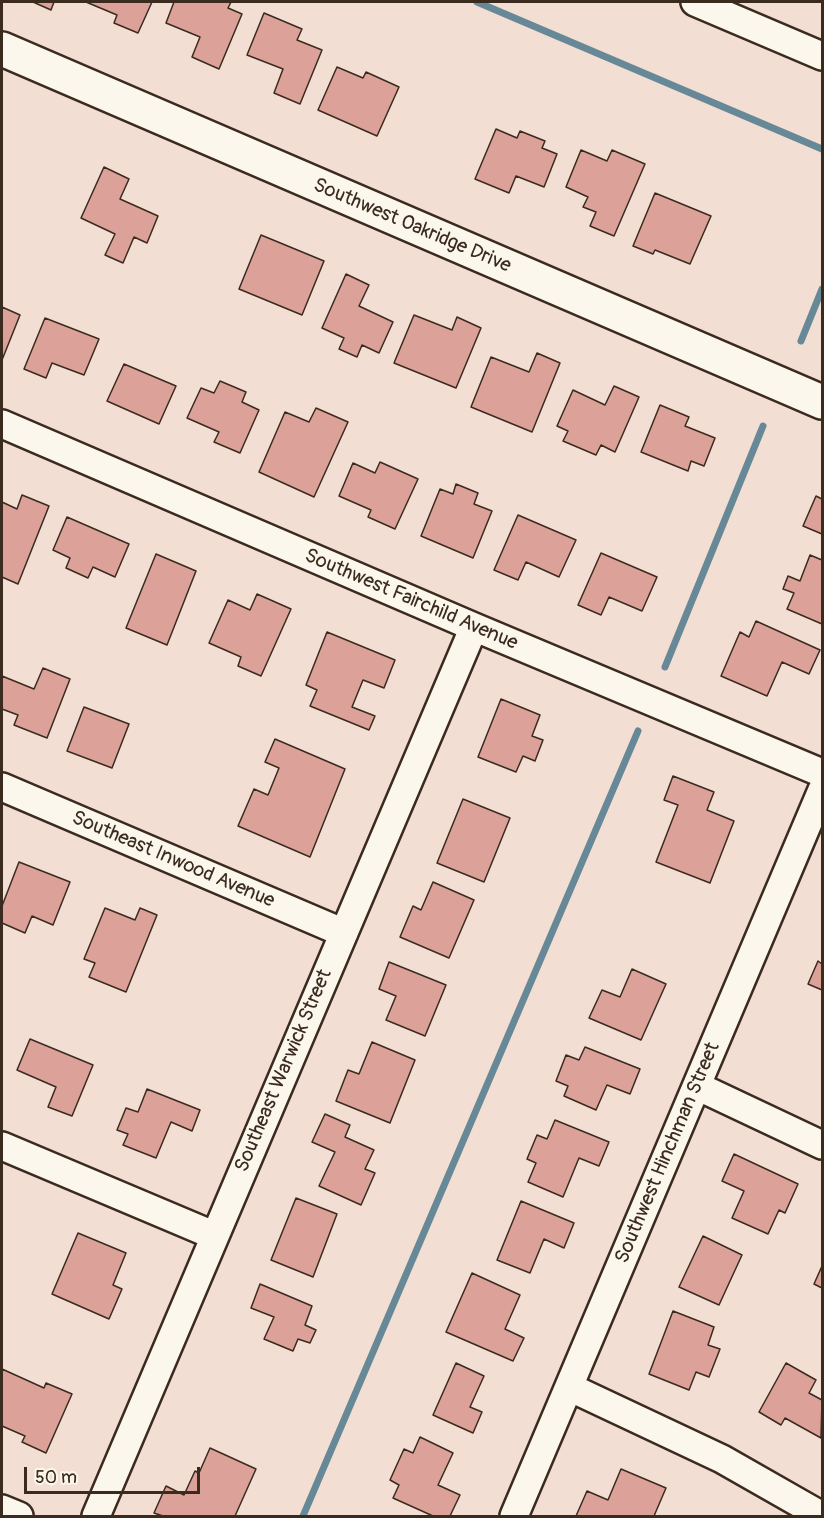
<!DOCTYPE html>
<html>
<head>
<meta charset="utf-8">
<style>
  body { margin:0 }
  #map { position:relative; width:824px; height:1518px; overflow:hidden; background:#f2ded3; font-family:Pangolin,sans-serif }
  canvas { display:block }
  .frame { position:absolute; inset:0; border:3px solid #3b2a1e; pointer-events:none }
  .scale { position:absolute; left:24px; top:1467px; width:176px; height:27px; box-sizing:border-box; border:3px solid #3b2a1e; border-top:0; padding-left:8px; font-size:18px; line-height:21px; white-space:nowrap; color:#3b2a1e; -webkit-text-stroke:4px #fbf7ec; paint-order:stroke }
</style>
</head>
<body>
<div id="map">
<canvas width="824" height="1518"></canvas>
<div class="frame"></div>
<div class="scale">50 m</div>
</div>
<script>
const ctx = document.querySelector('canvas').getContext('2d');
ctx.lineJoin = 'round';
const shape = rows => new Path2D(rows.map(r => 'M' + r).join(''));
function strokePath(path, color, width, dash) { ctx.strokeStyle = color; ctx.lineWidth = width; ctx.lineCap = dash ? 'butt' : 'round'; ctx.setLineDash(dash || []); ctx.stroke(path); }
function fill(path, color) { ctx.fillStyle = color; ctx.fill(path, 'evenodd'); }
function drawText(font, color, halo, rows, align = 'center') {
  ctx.font = font + ' Pangolin,sans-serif'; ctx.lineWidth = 5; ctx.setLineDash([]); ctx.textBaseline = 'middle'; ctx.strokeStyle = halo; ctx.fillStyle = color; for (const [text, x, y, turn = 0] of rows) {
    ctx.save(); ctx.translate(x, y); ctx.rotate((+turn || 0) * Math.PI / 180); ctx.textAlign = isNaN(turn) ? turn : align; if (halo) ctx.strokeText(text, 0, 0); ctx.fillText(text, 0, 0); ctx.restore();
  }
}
const stream = shape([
  [477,2,822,149],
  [801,341,822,289],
  [665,667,763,426],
  [303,1516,638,731]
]);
const building = shape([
  [33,2,54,2,51,10,33,2],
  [86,2,152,2,138,33,114,23,117,15,86,2],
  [174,2,231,2,228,8,242,14,219,69,192,57,200,37,166,23,174,2],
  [264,13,302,29,297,40,322,50,300,104,274,93,283,69,247,55,264,13],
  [337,67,363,78,366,72,399,87,377,136,318,110,337,67],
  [496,129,517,138,520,131,545,141,542,148,557,154,544,187,516,176,509,193,475,179,496,129],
  [581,150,607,161,612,150,645,164,614,236,590,226,596,212,583,207,588,197,566,187,581,150],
  [104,167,129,179,120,199,158,216,147,243,134,237,123,263,105,255,115,234,81,218,104,167],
  [655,193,711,216,690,264,655,250,653,254,633,246,655,193],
  [261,235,324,261,302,315,239,289,261,235],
  [346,274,369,285,359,306,393,322,379,353,362,345,357,357,339,349,344,338,322,328,346,274],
  [2,307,20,315,2,360,2,307],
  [414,315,452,330,457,317,481,328,456,388,394,363,414,315],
  [45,318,99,339,84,375,52,363,46,378,24,369,45,318],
  [537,353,560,363,532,432,471,407,491,357,529,372,537,353],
  [124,364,176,386,159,424,107,401,124,364],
  [220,381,246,392,242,402,259,410,240,453,214,442,219,432,187,418,201,388,214,393,220,381],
  [614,386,639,397,615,452,601,445,596,455,563,441,568,431,557,426,573,390,605,405,614,386],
  [660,405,689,417,685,426,715,438,704,466,691,461,688,471,641,452,660,405],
  [316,408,348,422,314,497,259,472,285,412,309,422,316,408],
  [380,462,418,479,395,529,368,517,371,510,339,496,353,463,375,473,380,462],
  [456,484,478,493,474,504,492,511,473,558,421,536,440,489,453,494,456,484],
  [22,495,49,506,18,584,2,577,2,502,17,509,22,495],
  [816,496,822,499,822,534,803,526,816,496],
  [518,515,576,540,559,577,526,562,518,580,494,570,518,515],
  [67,517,129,544,115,577,93,567,88,578,66,568,70,558,53,550,67,517],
  [601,553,657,577,642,611,609,597,601,615,578,605,601,553],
  [156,554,196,571,167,645,126,628,156,554],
  [810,555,822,560,822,624,787,609,794,593,783,589,788,576,800,581,810,555],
  [257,594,291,609,261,676,238,666,241,657,209,643,228,600,250,610,257,594],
  [756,621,820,650,809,674,782,662,767,696,721,676,740,632,749,637,756,621],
  [327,632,395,660,384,688,363,680,352,707,375,716,369,730,310,706,317,690,306,685,327,632],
  [43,668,70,679,47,738,14,725,18,715,2,709,2,676,34,689,43,668],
  [501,699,540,715,532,736,543,740,535,761,523,756,516,772,478,757,501,699],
  [84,707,129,724,112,768,67,751,84,707],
  [275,739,345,769,310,857,238,826,254,789,268,795,279,768,265,762,275,739],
  [673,776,714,792,707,810,734,821,710,883,656,862,678,805,664,800,673,776],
  [463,799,510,818,484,882,437,863,463,799],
  [19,862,70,882,53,925,32,916,25,933,2,923,2,906,19,862],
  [433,882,474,900,449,958,400,937,413,906,421,910,433,882],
  [105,908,135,920,140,908,157,915,126,992,89,977,95,963,84,959,105,908],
  [818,961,822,964,822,990,808,984,818,961],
  [389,962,446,985,425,1036,386,1020,396,996,379,989,389,962],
  [632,969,666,984,641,1040,589,1018,602,990,620,997,632,969],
  [30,1039,93,1065,72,1116,48,1107,56,1087,17,1070,30,1039],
  [372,1042,415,1060,390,1123,336,1101,348,1070,359,1074,372,1042],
  [585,1047,640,1069,630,1094,607,1085,596,1110,564,1096,568,1086,556,1081,566,1055,579,1060,585,1047],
  [147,1089,200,1110,192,1131,171,1122,156,1158,123,1145,128,1134,117,1130,126,1108,138,1112,147,1089],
  [325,1114,350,1125,345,1137,374,1150,365,1169,375,1173,361,1205,319,1186,335,1152,312,1142,325,1114],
  [555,1120,609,1142,599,1166,579,1158,563,1197,528,1182,536,1163,527,1159,537,1135,547,1139,555,1120],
  [734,1154,798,1184,785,1213,779,1210,768,1234,732,1218,744,1191,722,1181,734,1154],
  [296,1198,337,1214,313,1277,271,1260,296,1198],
  [521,1201,574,1223,564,1248,544,1239,530,1273,497,1260,521,1201],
  [78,1233,126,1253,113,1285,122,1289,109,1319,52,1294,78,1233],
  [703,1236,742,1255,719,1305,679,1287,703,1236],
  [822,1266,822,1288,814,1284,822,1266],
  [472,1273,520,1295,505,1329,524,1338,513,1361,446,1332,472,1273],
  [260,1284,312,1306,305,1325,316,1330,310,1343,298,1339,293,1351,264,1339,274,1317,251,1308,260,1284],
  [673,1311,714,1327,708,1345,720,1349,709,1377,696,1372,689,1390,649,1374,673,1311],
  [456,1363,484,1376,470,1407,482,1412,473,1433,433,1415,456,1363],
  [786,1363,816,1380,809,1393,822,1400,821,1438,785,1418,781,1425,759,1412,786,1363],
  [2,1369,44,1388,46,1383,72,1394,46,1453,22,1442,25,1436,2,1426,2,1369],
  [420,1437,453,1453,438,1485,460,1495,450,1516,433,1516,393,1498,399,1485,390,1480,404,1449,413,1453,420,1437],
  [210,1448,256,1469,235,1516,163,1516,154,1513,166,1486,184,1495,195,1471,199,1473,210,1448],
  [621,1469,666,1488,654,1516,576,1516,587,1491,608,1500,621,1469]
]);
const street = shape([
  [695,2,822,56],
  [2,424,474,627,822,773],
  [2,787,344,933],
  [697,1086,822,1145],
  [2,1146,213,1235],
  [569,1387,722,1459,822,1516],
  [2,1509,19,1516],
  [96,1516,474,627],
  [514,1516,822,790]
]);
const secondary = shape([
  [2,49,822,402]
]);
const streetNames = [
  ["Southwest Oakridge Drive",412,226,23],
  ["Southwest Fairchild Avenue",411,600,23],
  ["Southeast Inwood Avenue",173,860,23],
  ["Southeast Warwick Street",284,1071,-67],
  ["Southwest Hinchman Street",668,1153,-67]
];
strokePath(stream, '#678896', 7);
fill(building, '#dca29a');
strokePath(building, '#3b2a1e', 1.5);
strokePath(street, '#3b2a1e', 32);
strokePath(secondary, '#3b2a1e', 38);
strokePath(street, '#fbf7ec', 27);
strokePath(secondary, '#fbf7ec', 33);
drawText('20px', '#3b2a1e', '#fbf7ec', streetNames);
</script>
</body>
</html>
